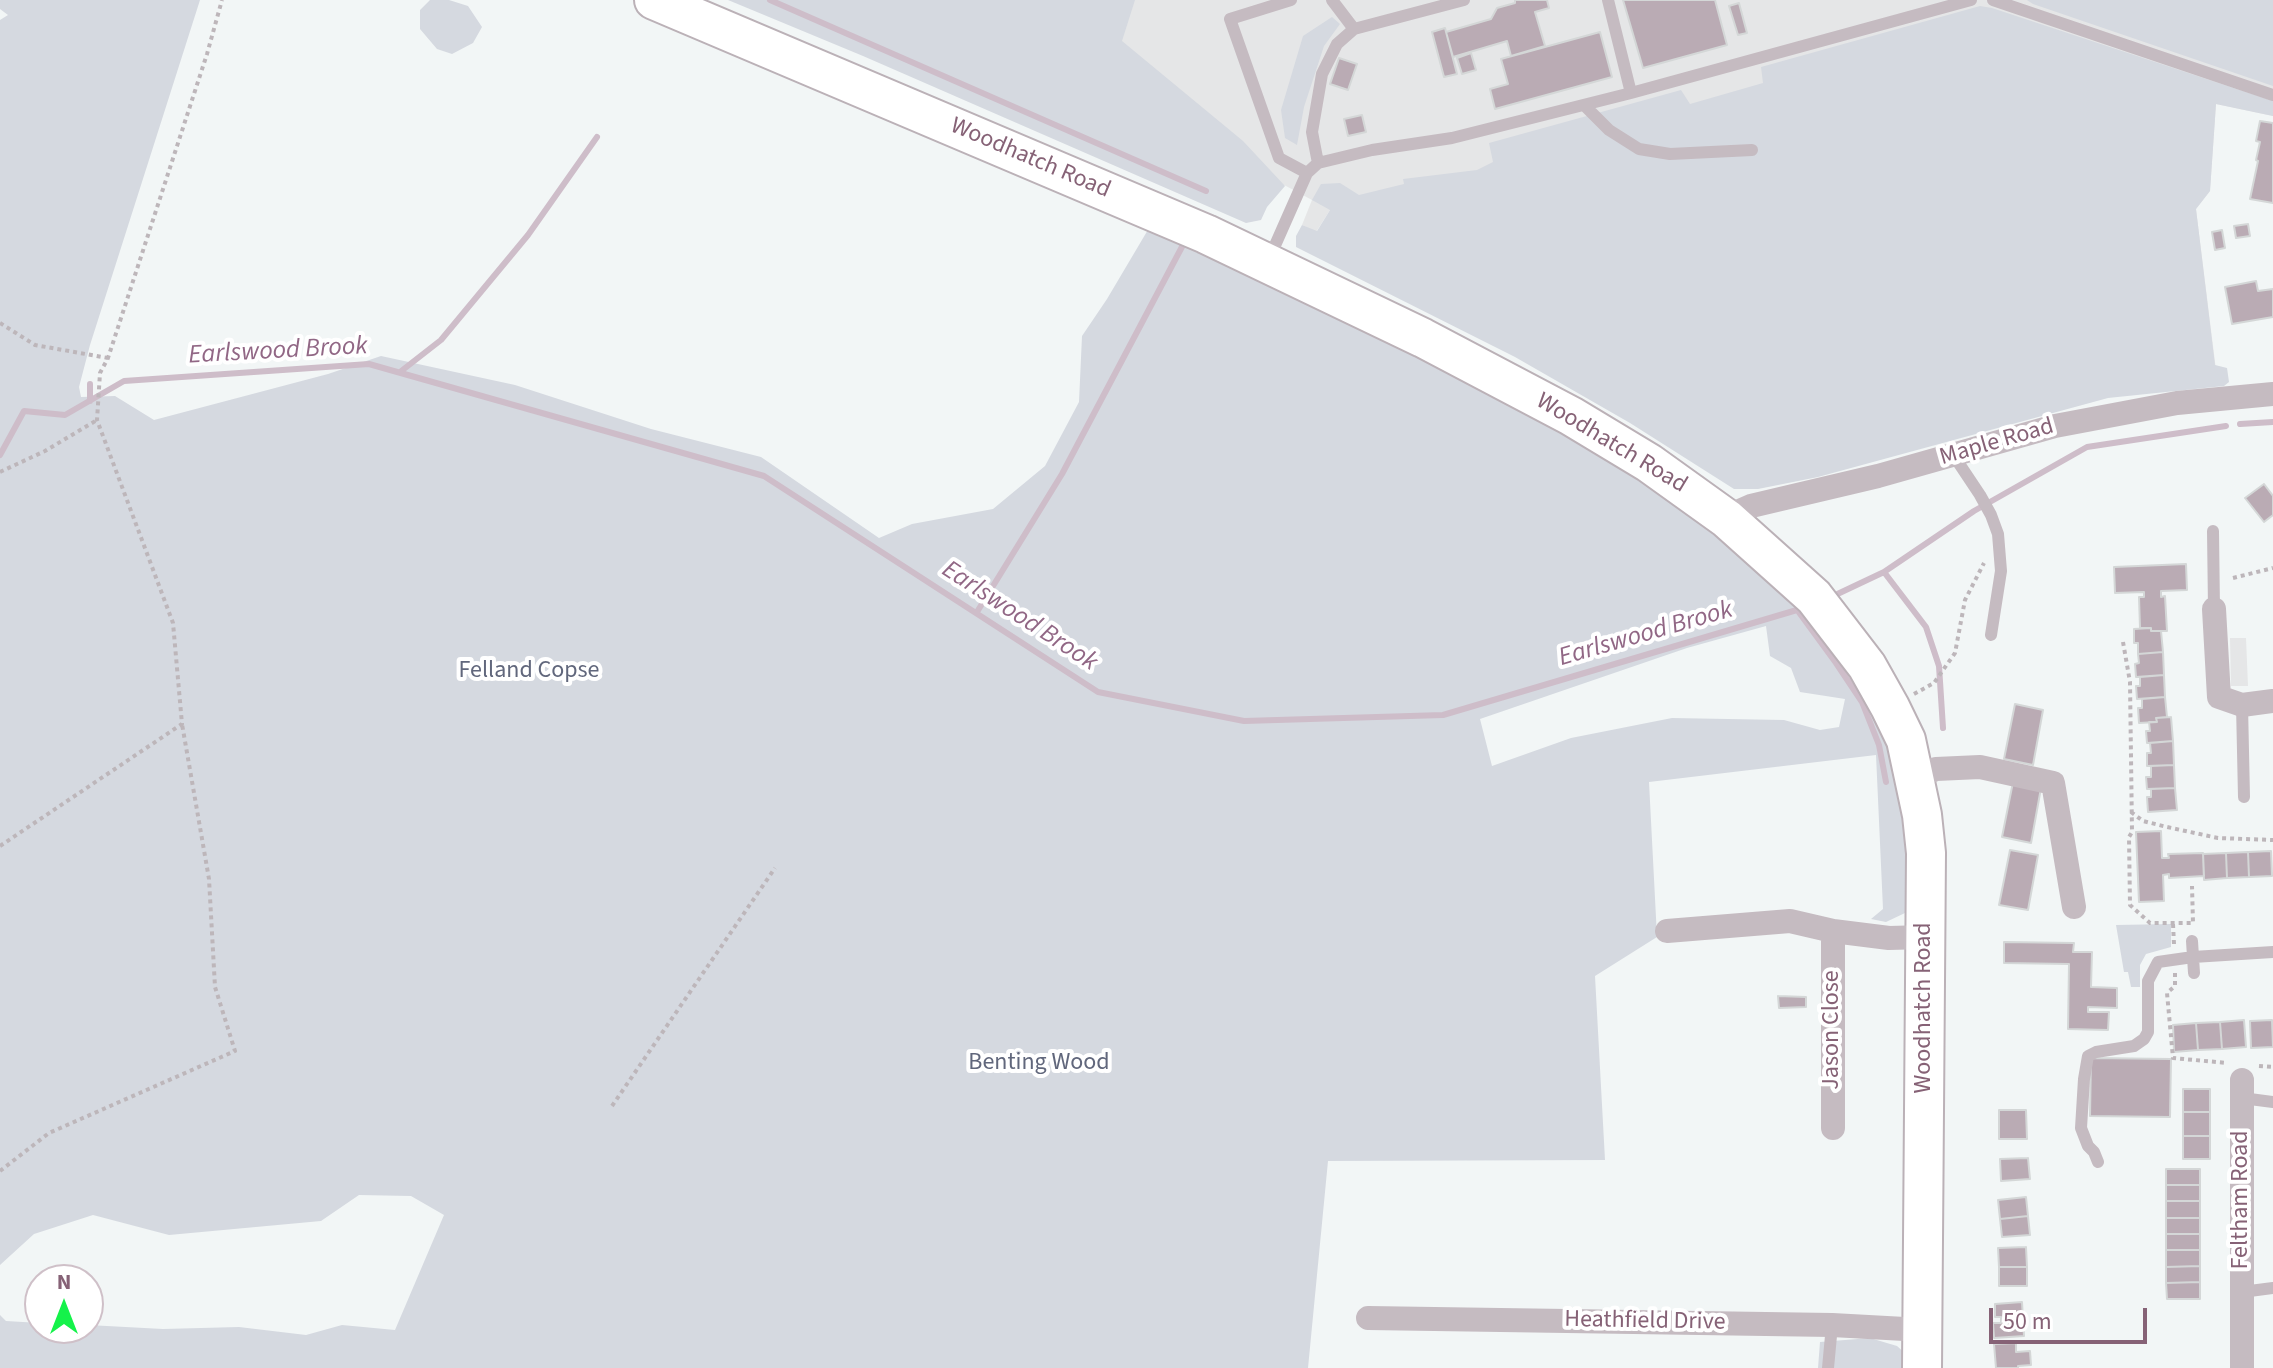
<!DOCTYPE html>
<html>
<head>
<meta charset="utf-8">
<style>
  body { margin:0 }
  #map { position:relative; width:2273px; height:1368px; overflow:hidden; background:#f2f6f6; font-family:"Source Sans 3",sans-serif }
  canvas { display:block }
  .north { position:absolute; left:24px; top:1264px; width:80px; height:80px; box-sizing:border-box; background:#fff; border:2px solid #cfc0c8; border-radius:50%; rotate:0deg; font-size:22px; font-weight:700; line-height:32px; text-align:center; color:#866276 }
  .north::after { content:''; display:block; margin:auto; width:28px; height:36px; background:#15f24a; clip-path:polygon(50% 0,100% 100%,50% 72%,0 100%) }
  .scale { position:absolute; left:1989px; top:1308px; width:158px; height:36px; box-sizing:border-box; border:4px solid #866276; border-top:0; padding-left:10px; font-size:24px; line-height:28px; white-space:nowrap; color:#866276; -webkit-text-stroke:6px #fff; paint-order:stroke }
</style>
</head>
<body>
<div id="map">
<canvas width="2273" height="1368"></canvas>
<div class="north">N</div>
<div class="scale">50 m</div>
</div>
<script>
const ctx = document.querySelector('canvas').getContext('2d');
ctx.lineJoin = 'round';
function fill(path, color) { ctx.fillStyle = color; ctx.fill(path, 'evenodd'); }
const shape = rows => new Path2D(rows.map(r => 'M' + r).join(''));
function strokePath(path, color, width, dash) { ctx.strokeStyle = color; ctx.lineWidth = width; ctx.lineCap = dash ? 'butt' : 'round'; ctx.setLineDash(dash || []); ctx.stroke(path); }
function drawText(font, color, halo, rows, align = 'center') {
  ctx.font = font + ' "Source Sans 3",sans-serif'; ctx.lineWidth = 8; ctx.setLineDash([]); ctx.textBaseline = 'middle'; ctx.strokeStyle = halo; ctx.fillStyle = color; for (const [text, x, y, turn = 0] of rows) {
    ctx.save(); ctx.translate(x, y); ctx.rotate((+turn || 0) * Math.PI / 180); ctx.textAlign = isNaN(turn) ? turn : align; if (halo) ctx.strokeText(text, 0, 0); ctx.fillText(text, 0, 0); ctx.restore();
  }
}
const built = shape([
  [789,0,2186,0,2273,28,2273,116,2216,104,2210,191,2196,209,2216,370,1330,210,1316,232,1302,225,1312,200,1286,186],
  [2230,638,2246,638,2248,686,2231,686]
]);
const green = shape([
  [0,0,200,0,90,345,79,387,81,397,115,396,154,420,328,374,381,356,515,385,651,429,761,457,879,538,912,524,993,509,1045,466,1079,402,1082,336,1107,299,1152,223,1618,454,1732,535,1810,615,1867,689,1900,779,1911,891,1905,913,1886,922,1871,919,1883,909,1876,755,1649,782,1657,937,1595,976,1605,1160,1328,1161,1308,1368,0,1368,0,1315,6,1321,40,1323,40,1328,88,1328,88,1325,163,1329,239,1327,306,1335,342,1325,395,1330,444,1215,411,1196,359,1195,321,1221,169,1235,93,1215,34,1234,0,1265,0,20,8,15,0,9],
  [1766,626,1770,656,1791,668,1800,692,1845,699,1839,727,1820,730,1784,720,1672,718,1571,738,1492,766,1480,719,1687,648],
  [430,0,449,0,468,6,482,27,473,43,452,54,437,49,420,29,420,10],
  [728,0,1135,0,1122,41,1243,141,1285,186,1267,207,1261,220,1246,223,863,56],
  [2027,0,2273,0,2273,86,2033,4],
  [1980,6,1992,8,2273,101,2273,116,2216,104,2210,191,2196,209,2215,365,2227,368,2229,382,2224,386,2108,398,1818,477,1758,489,1734,489,1630,423,1515,357,1296,247,1296,236,1302,225,1317,231,1330,210,1312,200,1321,184,1340,183,1359,195,1404,184,1403,179,1477,170,1493,162,1489,143,1681,90,1690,104,1763,83,1761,67],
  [1332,17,1340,24,1324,46,1304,107,1297,145,1285,138,1281,110,1303,36],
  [2171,924,2171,947,2146,954,2140,965,2140,987,2131,987,2128,972,2124,972,2116,925],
  [1870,1338,1897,1346,1907,1355,1910,1368,1818,1368,1820,1342]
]);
const stream = shape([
  [770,0,1206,191],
  [400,372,441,340,528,235,597,137],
  [90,401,90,384],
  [2240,424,2273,422],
  [0,455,24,411,65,415,124,381,369,364,764,476,1098,692,1244,721,1443,715,1807,607],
  [1884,572,1926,627,1939,666,1943,728],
  [1829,598,1884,572,1974,511,2087,447,2226,426],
  [1798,611,1836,663,1862,702,1879,745,1886,782],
  [977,612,1062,474,1184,243]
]);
const building = shape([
  [1515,0,1547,0,1549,8,1535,12,1545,46,1511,56,1507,41,1453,57,1446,32,1491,19,1497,8,1515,3,1515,0],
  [1623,0,1715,0,1727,45,1643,68,1623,0],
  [1739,3,1747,33,1738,35,1729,6,1739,3],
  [1445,28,1457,74,1444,77,1432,32,1445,28],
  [1600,32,1612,77,1495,109,1490,89,1508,84,1501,59,1600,32],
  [1471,53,1476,70,1462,74,1457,58,1471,53],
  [1339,58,1357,64,1348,90,1330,84,1339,58],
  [1362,115,1366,132,1348,136,1344,119,1362,115],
  [2260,121,2273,123,2273,203,2250,199,2258,161,2256,160,2260,142,2256,141,2260,121],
  [2248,224,2250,236,2236,238,2234,226,2248,224],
  [2222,230,2225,248,2215,250,2212,232,2222,230],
  [2256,281,2258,291,2273,289,2273,317,2232,324,2225,287,2256,281],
  [2264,484,2273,496,2273,515,2264,522,2245,498,2264,484],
  [2186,564,2187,590,2161,591,2161,597,2165,596,2167,631,2151,631,2151,628,2140,628,2139,597,2144,597,2144,592,2115,593,2114,567,2186,564],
  [2151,628,2151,631,2161,631,2163,652,2138,654,2138,643,2134,643,2134,629,2151,628],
  [2163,652,2164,675,2136,677,2135,664,2139,663,2138,654,2163,652],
  [2164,675,2165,697,2137,699,2136,686,2140,686,2140,677,2164,675],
  [2165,697,2167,717,2156,718,2157,722,2139,723,2138,708,2142,708,2142,699,2165,697],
  [2015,704,2043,710,2033,765,2004,759,2015,704],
  [2171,717,2173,741,2147,743,2146,731,2150,731,2149,722,2157,722,2156,718,2171,717],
  [2173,741,2174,765,2147,766,2147,753,2151,753,2150,743,2173,741],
  [2174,765,2175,788,2147,789,2146,777,2151,777,2151,766,2174,765],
  [2013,782,2041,788,2031,843,2002,837,2013,782],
  [2175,788,2177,810,2148,812,2147,797,2151,797,2151,789,2175,788],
  [2161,831,2162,858,2169,858,2168,854,2203,853,2204,876,2169,878,2169,874,2163,875,2164,901,2139,902,2136,832,2161,831],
  [2010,850,2038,855,2028,910,1999,905,2010,850],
  [2271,851,2272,876,2249,877,2248,852,2271,851],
  [2248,852,2249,877,2227,878,2226,853,2248,852],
  [2226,853,2227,878,2204,880,2203,854,2226,853],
  [2004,942,2074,943,2073,952,2092,952,2091,987,2117,988,2117,1008,2088,1007,2088,1012,2109,1012,2108,1030,2068,1029,2069,964,2004,963,2004,942],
  [1778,996,1806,997,1806,1007,1779,1008,1778,996],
  [2244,1020,2246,1047,2222,1049,2220,1022,2244,1020],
  [2272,1020,2273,1047,2251,1048,2250,1021,2272,1020],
  [2220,1022,2222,1049,2198,1050,2196,1023,2220,1022],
  [2196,1023,2198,1050,2174,1052,2173,1025,2196,1023],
  [2091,1058,2171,1059,2170,1117,2090,1116,2091,1058],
  [2183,1089,2210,1089,2210,1112,2183,1112,2183,1089],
  [1999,1110,2026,1110,2027,1139,1999,1139,1999,1110],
  [2183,1112,2210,1112,2210,1136,2183,1136,2183,1112],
  [2183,1136,2210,1136,2210,1159,2183,1159,2183,1136],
  [2028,1158,2030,1179,2001,1181,2000,1159,2028,1158],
  [2166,1169,2200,1169,2200,1185,2166,1185,2166,1169],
  [2166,1185,2200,1185,2200,1201,2166,1201,2166,1185],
  [2026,1197,2028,1216,2000,1219,1998,1200,2026,1197],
  [2166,1201,2200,1201,2200,1218,2166,1218,2166,1201],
  [2028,1216,2030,1235,2002,1237,2000,1219,2028,1216],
  [2166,1218,2200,1218,2200,1234,2166,1234,2166,1218],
  [2166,1234,2200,1234,2200,1250,2166,1250,2166,1234],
  [2026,1247,2027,1267,1999,1267,1998,1248,2026,1247],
  [2166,1250,2200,1250,2200,1266,2166,1267,2166,1250],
  [2200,1266,2200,1282,2166,1283,2166,1267,2200,1266],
  [1999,1267,2027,1267,2027,1286,1999,1286,1999,1267],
  [2200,1282,2200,1299,2167,1299,2166,1283,2200,1282],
  [2022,1302,2024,1336,1994,1338,1993,1323,2001,1323,2001,1317,1995,1317,1995,1304,2022,1302],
  [2016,1343,2016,1352,2030,1351,2031,1365,2018,1366,2018,1368,1996,1368,1994,1344,2016,1343]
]);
const path = shape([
  [0,323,35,345,108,358],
  [0,472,45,451,97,420],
  [2233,578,2273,568],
  [2123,642,2130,682,2132,832,2129,837,2130,905,2150,923,2193,923,2192,886],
  [1914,694,1934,683,1955,653,1965,600,1984,563],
  [2131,812,2143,821,2167,827,2218,838,2273,840],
  [0,846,182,724,173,623,97,420,100,373,108,358,207,54,222,0],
  [2173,924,2174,944],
  [2175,973,2175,986,2167,993,2173,1058,2227,1063],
  [2259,1066,2273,1067],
  [612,1106,775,868],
  [0,1171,49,1133,235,1051,215,987,209,879,182,724]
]);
const lane = shape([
  [1291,0,1230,19,1279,158,1307,173],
  [1332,0,1354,29],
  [1608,0,1631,93],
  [1993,0,2273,95],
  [1584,105,1609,130,1639,149,1670,154,1752,150],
  [1318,163,1312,132,1322,74,1337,44,1354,29,1464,0],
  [1269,259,1307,173,1318,163,1372,150,1452,138,1631,93,1971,0],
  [1954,456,1980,495,1991,515,1998,534,2001,571,1991,635],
  [2213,531,2214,609],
  [2242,705,2244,797],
  [2192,941,2193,957,2273,952],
  [2242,1098,2273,1102],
  [2098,1162,2094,1152,2088,1146,2081,1128,2084,1079,2088,1056,2096,1052,2134,1046,2144,1039,2148,1032,2148,981,2158,962,2193,957,2194,973],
  [2242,1292,2273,1288],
  [1828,1368,1832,1325]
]);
const street = shape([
  [1727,519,1735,513,1751,506,1878,476,2055,426,2177,403,2273,394],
  [2214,609,2219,697,2242,705,2273,701],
  [1915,777,1936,769,1980,767,2053,783,2074,907],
  [1667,931,1790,921,1833,931,1889,938,1926,937],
  [1833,931,1833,1128],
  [2242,1080,2242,1368],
  [1368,1318,1832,1325,1923,1330]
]);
const primary = shape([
  [654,0,1206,234,1423,338,1571,416,1649,463,1727,519,1814,597,1867,666,1890,707,1906,740,1922,815,1926,853,1922,1368]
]);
const streetNames = [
  ["Woodhatch Road",1030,159,23],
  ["Maple Road",1997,443,-16],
  ["Woodhatch Road",1611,444,31],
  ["Woodhatch Road",1925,1008,-90],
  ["Jason Close",1833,1030,-90],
  ["Feltham Road",2242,1200,-90],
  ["Heathfield Drive",1645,1322,1]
];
const parkNames = [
  ["Felland Copse",529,672],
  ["Benting Wood",1039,1064]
];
const waterNames = [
  ["Earlswood Brook",278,352,-3],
  ["Earlswood Brook",1019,617,33],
  ["Earlswood Brook",1646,635,-16]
];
fill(built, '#e5e6e7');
fill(green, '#d5d9e0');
strokePath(stream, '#cebdc9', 6);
fill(building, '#baabb4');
strokePath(building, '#d4d7d7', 2);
strokePath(primary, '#bbb1b7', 42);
strokePath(path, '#bdb6ba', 4, [4, 4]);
strokePath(lane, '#c5bbc1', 12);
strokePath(street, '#c5bbc1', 24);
strokePath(primary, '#fff', 38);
drawText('24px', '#866276', '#fff', streetNames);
drawText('24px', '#61677c', '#fff', parkNames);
drawText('italic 26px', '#916785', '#fff', waterNames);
</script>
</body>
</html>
